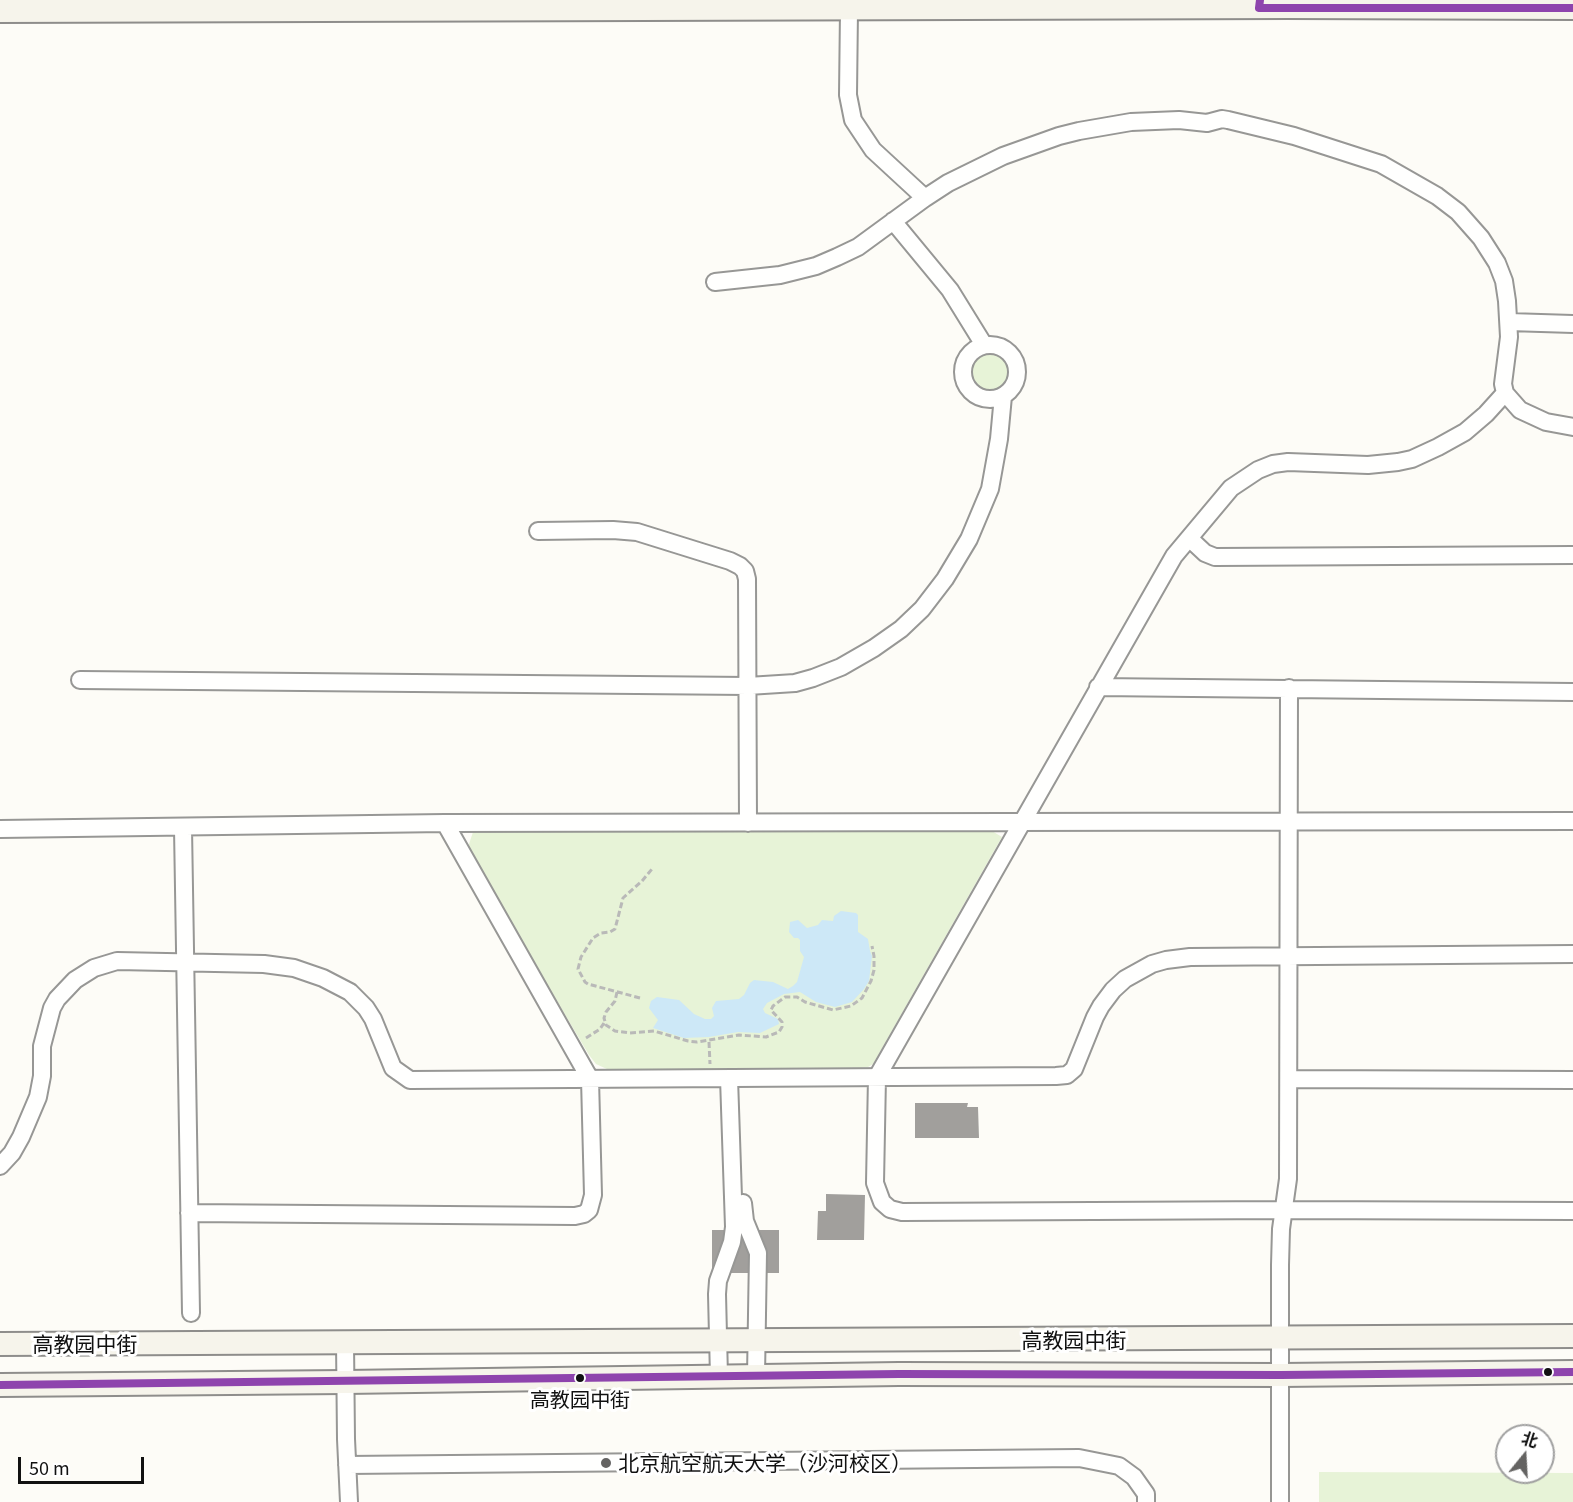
<!DOCTYPE html>
<html>
<head>
<meta charset="utf-8">
<style>
  body { margin:0 }
  #map { position:relative; width:1573px; height:1502px; overflow:hidden; background:#fdfcf7; font-family:Georgia,"Noto Sans SC",serif }
  canvas { display:block }
  .north { position:absolute; left:1495px; top:1424px; width:60px; height:60px; box-sizing:border-box; background:#fff; border:2px solid #a0a0a0; border-radius:50%; rotate:18deg; font-size:16px; font-weight:700; line-height:24px; text-align:center; color:#111 }
  .north::after { content:''; display:block; margin:auto; width:21px; height:27px; background:#646362; clip-path:polygon(50% 0,100% 100%,50% 72%,0 100%) }
  .scale { position:absolute; left:18px; top:1457px; width:126px; height:27px; box-sizing:border-box; border:3px solid #111; border-top:0; padding-left:8px; font-size:18px; line-height:21px; white-space:nowrap; color:#111; -webkit-text-stroke:4px #fff; paint-order:stroke }
</style>
</head>
<body>
<div id="map">
<canvas width="1573" height="1502"></canvas>
<div class="north">北</div>
<div class="scale">50 m</div>
</div>
<script>
const ctx = document.querySelector('canvas').getContext('2d');
ctx.lineJoin = 'round';
function fill(path, color) { ctx.fillStyle = color; ctx.fill(path, 'evenodd'); }
const shape = rows => new Path2D(rows.map(r => 'M' + r).join(''));
function strokePath(path, color, width, dash) { ctx.strokeStyle = color; ctx.lineWidth = width; ctx.lineCap = dash ? 'butt' : 'round'; ctx.setLineDash(dash || []); ctx.stroke(path); }
function drawText(font, color, halo, rows, align = 'center') {
  ctx.font = font + ' Georgia,"Noto Sans SC",serif'; ctx.lineWidth = 6; ctx.setLineDash([]); ctx.textBaseline = 'middle'; ctx.strokeStyle = halo; ctx.fillStyle = color; for (const [text, x, y, turn = 0] of rows) {
    ctx.save(); ctx.translate(x, y); ctx.rotate((+turn || 0) * Math.PI / 180); ctx.textAlign = isNaN(turn) ? turn : align; if (halo) ctx.strokeText(text, 0, 0); ctx.fillText(text, 0, 0); ctx.restore();
  }
}
const green = shape([
  '970 372a19 19 0 1 1 38 0a19 19 0 1 1-38 0Z',
  [482,829,992,831,1002,837,873,1064,868,1067,853,1069,609,1070,596,1064,589,1055,467,850,473,832],
  [1319,1472,1573,1473,1573,1502,1319,1502]
]);
const water = shape([
  [841,911,856,913,858,915,858,932,868,939,870,951,872,956,869,981,864,989,852,1002,835,1007,816,1002,800,992,784,994,767,1003,763,1009,765,1013,778,1019,779,1024,760,1033,738,1032,709,1037,684,1038,653,1028,658,1020,649,1008,651,1001,657,997,679,1000,694,1014,705,1019,711,1019,714,1016,712,1008,716,1001,739,999,744,995,750,983,754,980,773,982,788,989,793,986,797,982,804,957,800,951,800,940,798,938,794,938,789,932,790,922,798,920,807,928,818,925,822,920,833,921,834,916]
]);
const building = shape([
  [915,1103,968,1103,967,1107,978,1107,979,1138,915,1138],
  [826,1194,865,1195,864,1240,817,1240,818,1211,826,1211],
  [712,1230,779,1230,779,1273,712,1273]
]);
const path = shape([
  [617,992,615,1001,606,1012,604,1018,606,1025,615,1031,630,1033,654,1031,688,1041,697,1042,739,1035,766,1037,779,1032,782,1027,782,1022,771,1010,773,1006,785,997,797,997,805,1002,833,1010,851,1006,862,998,871,981,874,970,874,956,872,946],
  [640,998,588,984,585,982,578,969,581,957,593,938,601,933,610,932,615,929,623,898,642,881,652,869],
  [586,1038,600,1029,604,1023],
  [709,1042,710,1064]
]);
const street = shape([
  [849,10,848,95,853,120,873,150,925,198],
  [893,221,950,290,984,345],
  [715,282,780,275,816,266,837,257,858,247,925,198,948,183,1003,156,1059,136,1079,131,1131,122,1179,120,1207,123,1222,119,1228,120,1294,136,1381,164,1437,196,1458,212,1481,238,1497,263,1504,281,1507,301,1509,337,1503,384,1505,393,1520,410,1546,422,1573,427],
  [1509,322,1573,324],
  '963 372a27 27 0 1 1 54 0a27 27 0 1 1-54 0Z',
  [1505,393,1486,414,1465,432,1438,447,1412,459,1398,462,1368,465,1288,462,1273,464,1258,470,1231,488,1174,556,877,1077,875,1183,882,1202,890,1209,902,1212,1284,1210,1573,1211],
  [538,531,613,530,637,532,730,561,740,566,745,571,747,579,748,823],
  [1189,538,1205,553,1215,557,1573,555],
  [80,680,748,686,795,683,813,678,841,667,874,648,901,629,922,609,945,579,969,539,990,489,999,439,1003,396],
  [1098,687,1573,692],
  [183,828,191,1313],
  [0,829,445,823,1573,821],
  [1289,1079,1573,1080],
  [0,1166,12,1153,21,1137,38,1097,42,1076,42,1046,52,1008,57,999,75,980,94,968,117,961,264,964,294,968,323,978,350,992,366,1008,373,1019,393,1068,410,1080,1056,1076,1067,1075,1074,1069,1095,1017,1101,1006,1113,990,1125,979,1152,964,1166,960,1190,957,1573,954],
  [743,1203,745,1221,758,1253,756,1376],
  [189,1213,575,1216,584,1214,589,1210,593,1195,590,1079,445,823],
  [345,1342,346,1439,349,1502],
  [719,1377,717,1294,718,1281,732,1242,734,1227,729,1078],
  [347,1465,1079,1458,1119,1466,1134,1477,1146,1494,1146,1502],
  [1280,1502,1280,1265,1281,1229,1288,1179,1289,688]
]);
const secondary = shape([
  [0,11,1287,7,1573,8],
  [0,1344,1573,1336],
  [0,1385,346,1382,899,1374,1281,1375,1573,1372]
]);
const bus1 = shape([
  [1260,0,1259,8,1573,8],
  [0,1385,899,1374,1281,1375,1573,1372]
]);
const markers = [
  [1548,1372,5,"#111"],
  [580,1378,5,"#111"],
  [606,1463,6,"#646362"]
];
const busNames = [
  ["高教园中街",580,1399]
];
const streetNames = [
  ["高教园中街",1074,1340],
  ["高教园中街",85,1344]
];
const poiNames = [
  ["北京航空航天大学（沙河校区）",618,1463]
];
fill(green, '#e7f3d7');
fill(water, '#cde8f7');
fill(building, '#a19f9c');
strokePath(street, '#979795', 20);
strokePath(secondary, '#8e8d8b', 26);
strokePath(path, '#b9b9b8', 3, [6, 3]);
strokePath(street, '#fffffe', 16);
strokePath(secondary, '#f6f4eb', 22);
strokePath(bus1, '#8e44ad', 8);
for (const [x, y, r, color] of markers) { const dot = new Path2D(); dot.arc(x, y, r, 0, 2 * Math.PI); ctx.fillStyle = color; ctx.fill(dot); strokePath(dot, '#fff', 2); }
drawText('20px', '#111', '#fff', busNames);
drawText('21px', '#111', '#fff', streetNames);
drawText('21px', '#111', '#fff', poiNames, 'left');
</script>
</body>
</html>
